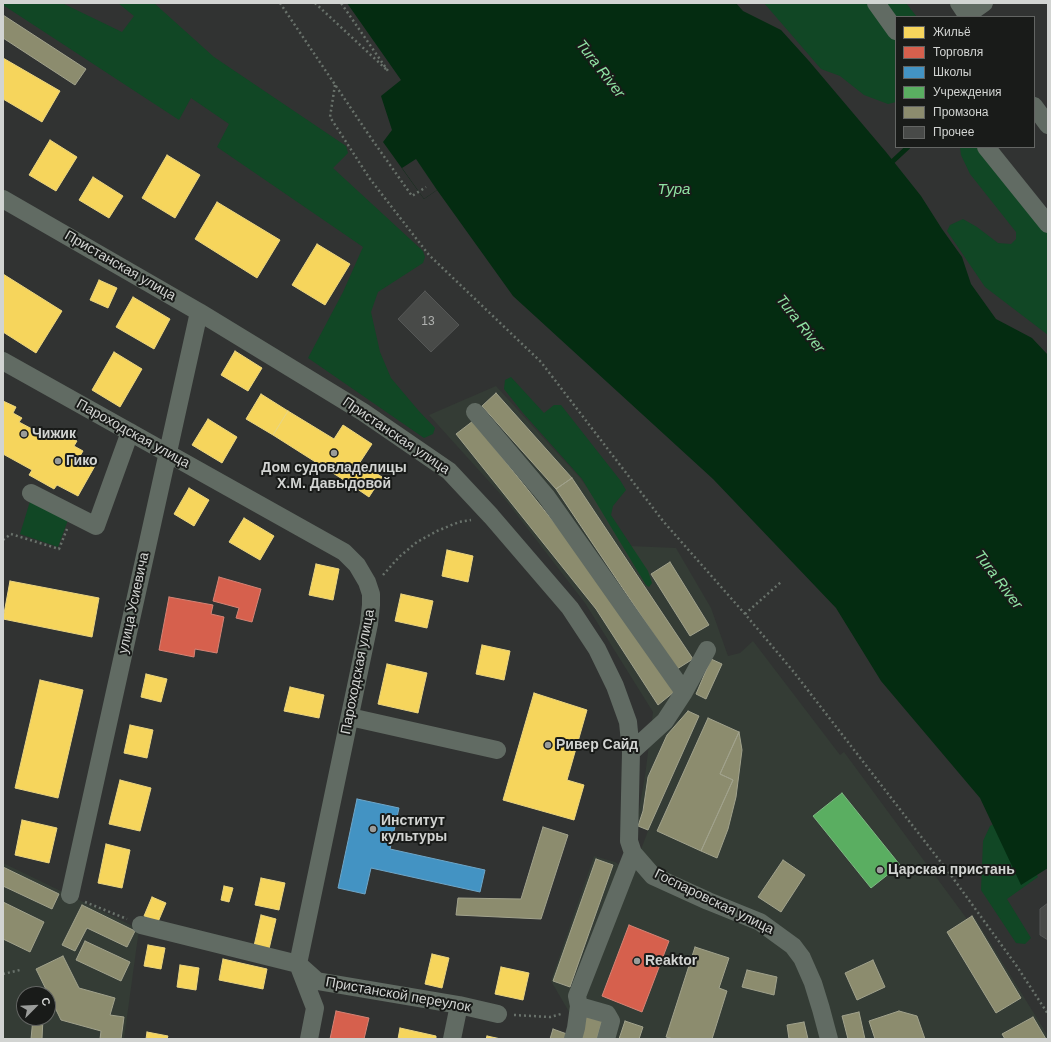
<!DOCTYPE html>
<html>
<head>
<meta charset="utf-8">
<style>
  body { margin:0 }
  #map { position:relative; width:1051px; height:1042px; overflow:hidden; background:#313332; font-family:Helvetica,sans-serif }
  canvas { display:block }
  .frame { position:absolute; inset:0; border:4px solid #d2d4d2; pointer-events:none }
  .legend { position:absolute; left:895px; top:16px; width:140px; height:132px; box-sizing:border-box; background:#191b19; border:1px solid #636563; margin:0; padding:5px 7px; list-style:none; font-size:12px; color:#d2d4d2 }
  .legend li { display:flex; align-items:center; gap:8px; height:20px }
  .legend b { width:20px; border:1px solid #636563 }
  .north { position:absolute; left:16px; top:986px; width:40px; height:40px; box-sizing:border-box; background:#191b19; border:1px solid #636563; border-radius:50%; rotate:66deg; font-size:11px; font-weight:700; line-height:16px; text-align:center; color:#d2d4d2 }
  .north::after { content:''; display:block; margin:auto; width:14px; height:18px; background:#9a9c9a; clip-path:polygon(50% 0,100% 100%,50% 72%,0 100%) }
</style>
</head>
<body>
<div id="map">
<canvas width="1051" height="1042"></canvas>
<div class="frame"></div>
<ul class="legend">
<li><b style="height:11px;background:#f6d55c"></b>Жильё</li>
<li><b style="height:11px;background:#d6604d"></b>Торговля</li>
<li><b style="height:11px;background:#4393c3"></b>Школы</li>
<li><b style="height:11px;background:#5aae61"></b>Учреждения</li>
<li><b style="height:11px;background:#8c8c6e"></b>Промзона</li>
<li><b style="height:11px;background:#484a48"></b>Прочее</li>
</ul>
<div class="north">С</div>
</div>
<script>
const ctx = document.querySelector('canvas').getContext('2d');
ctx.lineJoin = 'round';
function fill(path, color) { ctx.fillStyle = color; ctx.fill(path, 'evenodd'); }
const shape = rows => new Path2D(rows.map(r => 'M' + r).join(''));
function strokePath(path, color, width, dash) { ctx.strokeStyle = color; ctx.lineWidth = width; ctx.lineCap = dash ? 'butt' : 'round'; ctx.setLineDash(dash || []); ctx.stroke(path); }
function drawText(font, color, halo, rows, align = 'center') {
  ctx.font = font + ' Helvetica,sans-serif'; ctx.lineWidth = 4; ctx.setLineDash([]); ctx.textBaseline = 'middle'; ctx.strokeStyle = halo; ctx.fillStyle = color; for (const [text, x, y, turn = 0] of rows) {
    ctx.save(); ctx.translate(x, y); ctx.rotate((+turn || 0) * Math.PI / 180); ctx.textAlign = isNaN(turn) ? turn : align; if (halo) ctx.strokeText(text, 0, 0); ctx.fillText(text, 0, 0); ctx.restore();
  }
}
const built = shape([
  [496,386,580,478,630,546,676,548,711,608,728,656,740,653,753,641,840,755,844,752,967,919,973,915,1048,1036,1048,1039,570,1039,575,1022,551,981,594,856,615,862,632,873,648,831,636,826,645,776,653,712,585,603,504,498,429,415],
  [3,863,139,929,124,1039,3,1039],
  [24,994,48,994,48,1018,24,1018]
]);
const green = shape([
  [3,3,62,3,122,32,134,16,118,3,154,3,214,57,346,146,348,153,333,168,423,251,425,257,423,263,378,292,371,312,380,352,391,378,418,410,435,428,433,434,424,438,308,358,343,292,363,247,217,147,229,124,191,98,179,120,3,5],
  [764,3,906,3,917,17,896,17,896,102,888,104,864,95,840,76,821,69],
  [960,147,978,147,1048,228,1048,335,985,287,947,231,950,225,963,219,977,227,998,243,1011,244,1016,239,1016,232,970,174,961,155],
  [511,377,544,413,554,405,561,405,620,480,626,490,613,506,611,515,648,571,652,583,649,587,646,585,582,479,523,413,504,389,505,380],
  [31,498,68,520,58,547,20,534],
  [998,822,1008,822,1038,877,1007,899,1031,938,1025,944,1016,943,981,890,983,841,990,826]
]);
const water = shape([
  [347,3,736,3,743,11,781,30,809,61,886,152,921,196,942,229,962,257,971,284,996,319,1032,338,1048,355,1048,868,1021,885,980,798,881,681,836,608,713,479,513,296,437,190,424,199,383,142,392,130,381,96,401,80]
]);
const pier = shape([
  [416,159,437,190,424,199,402,168]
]);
const homes = shape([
  [3,58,60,91,42,122,3,99,3,58],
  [50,140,77,157,56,191,29,175,50,140],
  [167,155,200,175,175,218,142,198,167,155],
  [93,177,123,196,109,218,79,200,93,177],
  [217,202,280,240,257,278,195,239,217,202],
  [317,244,350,264,325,305,292,285,317,244],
  [3,274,62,311,36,353,3,332,3,274],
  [99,280,117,288,108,308,90,300,99,280],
  [133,297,170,319,154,349,116,327,133,297],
  [235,351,262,368,248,391,221,375,235,351],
  [114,352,142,369,120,407,92,390,114,352],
  [261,394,288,411,273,435,246,419,261,394],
  [3,401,16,407,13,413,22,418,19,422,45,436,48,431,58,437,61,432,77,441,74,446,83,451,80,456,96,464,78,496,57,485,54,489,29,475,32,470,3,454,3,401],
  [288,411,334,439,343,425,372,444,347,482,273,435,288,411],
  [208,419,237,437,222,463,192,445,208,419],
  [360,463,382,477,369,497,347,482,360,463],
  [189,488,209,500,194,526,174,514,189,488],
  [244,518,274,536,260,560,229,542,244,518],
  [447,550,473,556,468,582,442,576,447,550],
  [316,564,339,569,333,600,309,595,316,564],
  [10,581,99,598,92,637,3,619,10,581],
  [401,594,433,601,427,628,395,621,401,594],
  [482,645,510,651,504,680,476,674,482,645],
  [387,664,427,673,418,713,378,704,387,664],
  [146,674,167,679,161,702,141,697,146,674],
  [40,680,83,690,58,798,15,788,40,680],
  [290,687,324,695,319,718,284,711,290,687],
  [534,693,587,710,567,780,584,785,574,820,503,800,534,693],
  [130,725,153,730,147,758,124,753,130,725],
  [120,780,151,788,140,831,109,824,120,780],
  [22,820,57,828,49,863,15,855,22,820],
  [106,844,130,850,122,888,98,883,106,844],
  [261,878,285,883,279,910,255,905,261,878],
  [224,886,233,888,229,902,221,900,224,886],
  [152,897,166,903,158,922,144,916,152,897],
  [261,915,276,919,269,949,254,946,261,915],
  [148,945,165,948,161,969,144,966,148,945],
  [432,954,449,958,442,988,425,984,432,954],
  [223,959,267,969,263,989,219,980,223,959],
  [180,965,199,968,196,990,177,987,180,965],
  [501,967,529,973,523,1000,495,994,501,967],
  [400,1028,436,1036,436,1039,398,1039,400,1028],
  [147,1032,168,1036,167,1039,146,1039,147,1032],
  [487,1036,501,1039,486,1039,487,1036]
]);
const shops = shape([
  [219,577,261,589,252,622,236,618,239,608,213,601,219,577],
  [169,597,213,605,211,614,224,617,217,653,195,649,194,657,159,650,169,597],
  [629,925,669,941,642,1012,602,996,629,925],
  [336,1011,369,1018,364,1039,330,1039,336,1011]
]);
const schools = shape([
  [357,799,399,808,390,849,485,870,480,892,371,868,365,894,338,888,357,799]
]);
const public = shape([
  [842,793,900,865,871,888,813,816,842,793]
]);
const industry = shape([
  [3,15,86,69,75,85,3,38,3,15],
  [496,393,572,478,556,489,482,406,496,393],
  [473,421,612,595,674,692,658,705,596,609,456,434,473,421],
  [572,478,693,659,677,669,556,489,572,478],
  [670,562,709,625,690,636,651,574,670,562],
  [711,659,722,664,706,699,696,694,711,659],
  [688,711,699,716,648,830,638,826,643,811,648,777,667,735,688,711],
  [708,718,739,732,720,774,733,780,701,851,657,831,708,718],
  [739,732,742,750,736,797,728,829,717,858,701,851,733,780,720,774,739,732],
  [543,827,568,835,541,919,456,915,458,898,521,899,543,827],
  [596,859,613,865,570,987,553,981,596,859],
  [783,860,805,875,781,912,758,897,783,860],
  [3,867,59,894,52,909,3,886,3,867],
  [3,902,44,922,30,952,3,939,3,902],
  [82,905,135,931,127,947,87,928,75,951,62,945,82,905],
  [972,916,1021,998,996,1013,947,932,972,916],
  [85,941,130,962,121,981,76,960,85,941],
  [695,947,729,958,719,988,727,991,712,1039,673,1039,666,1037,695,947],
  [63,956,79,988,115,998,110,1015,124,1017,121,1039,100,1039,101,1031,61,1020,36,969,63,956],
  [873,960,885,987,857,1000,845,973,873,960],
  [747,970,777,977,774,995,742,987,747,970],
  [899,1011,917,1016,925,1039,875,1039,869,1021,899,1011],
  [859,1012,865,1039,848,1039,842,1016,859,1012],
  [585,1016,602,1021,597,1039,578,1039,585,1016],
  [1033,1017,1046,1039,1005,1039,1002,1034,1033,1017],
  [33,1018,43,1018,42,1039,31,1039,33,1018],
  [625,1021,643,1027,639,1039,619,1039,625,1021],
  [804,1022,808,1039,789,1039,787,1025,804,1022],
  [553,1029,567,1034,565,1039,550,1039,553,1029]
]);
const stream = shape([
  [893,161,908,147]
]);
const building = shape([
  [425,291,459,325,431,352,398,319,425,291],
  [1048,903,1048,940,1040,935,1040,909,1048,903]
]);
const path = shape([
  [280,3,371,138,412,196,426,187],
  [315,3,388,71,341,3],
  [335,85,330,117,370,179,429,255,541,362,663,521,745,614,793,671,950,874,1016,965,1048,1014],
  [3,540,11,534,59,549,67,529],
  [383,575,399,557,417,542,437,531,459,522,471,520],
  [745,614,781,582],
  [85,902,127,919],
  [3,974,20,970],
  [514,1015,550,1017,561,1014]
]);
const minor = shape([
  [876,3,896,31],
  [959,3,967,15,984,3],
  [1034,106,1048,125],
  [986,147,1048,224],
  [3,199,199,312,363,412,449,471,491,516,570,608,597,649,615,686,628,722,631,752,629,841,633,853,653,876,708,901,760,922,793,946,802,958,813,983,821,1009,829,1039],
  [3,361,344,552,357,565,367,582,371,594,371,605,369,624,298,964,315,1008,309,1039],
  [475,412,546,496,684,692,665,721,631,752],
  [31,493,96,526,130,432],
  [684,692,707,650],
  [350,717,497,750],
  [70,895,199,312],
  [141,925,298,964,317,981,459,1005,498,1014],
  [579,1006,607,1014,611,1021,606,1039],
  [452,1039,459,1005],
  [573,1039,576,1028,579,1006,577,996,633,853]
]);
const markers = [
  [24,434,4,"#9a9c9a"],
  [334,453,4,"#9a9c9a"],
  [58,461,4,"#9a9c9a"],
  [548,745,4,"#9a9c9a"],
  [373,829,4,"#9a9c9a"],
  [880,870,4,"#9a9c9a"],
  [637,961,4,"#9a9c9a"]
];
const numberNames = [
  ["13",428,322]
];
const streetNames = [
  ["Пристанская улица",120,266,30],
  ["Пароходская улица",133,434,29],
  ["Пристанская улица",396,436,34],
  ["улица Усиевича",134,603,-78],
  ["Пароходская улица",358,672,-79],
  ["Госпаровская улица",714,902,26],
  ["Пристанской переулок",398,995,10]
];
const poiNames = [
  ["Чижик",32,434],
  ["Гико",66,461],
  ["Дом судовладелицы",334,468,"center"],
  ["Х.М. Давыдовой",334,484,"center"],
  ["Ривер Сайд",556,745],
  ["Институт",381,821],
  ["культуры",381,837],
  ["Царская пристань",888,870],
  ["Reaktor",645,961]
];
const waterNames = [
  ["Tura River",600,69,52],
  ["Тура",674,190],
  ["Tura River",800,324,52],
  ["Tura River",998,580,53]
];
fill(built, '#343c35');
fill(green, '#114725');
fill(water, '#042c11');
fill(pier, '#313332');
fill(homes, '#f6d55c');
strokePath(homes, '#ebd57f', 1);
fill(shops, '#d6604d');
strokePath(shops, '#d58375', 1);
fill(schools, '#4393c3');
strokePath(schools, '#6ea6c8', 1);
fill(public, '#5aae61');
strokePath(public, '#7eb983', 1);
fill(industry, '#8c8c6e');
strokePath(industry, '#a1a28c', 1);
strokePath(stream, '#042c11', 5);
fill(building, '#484a48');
strokePath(building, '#555756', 1);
strokePath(path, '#69726b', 2.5, [2, 3]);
strokePath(minor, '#616b63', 18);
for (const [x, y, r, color] of markers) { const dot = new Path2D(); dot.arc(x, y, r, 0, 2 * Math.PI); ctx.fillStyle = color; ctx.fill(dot); strokePath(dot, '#191b19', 1.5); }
drawText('12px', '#b0b2b0', null, numberNames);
drawText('14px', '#d2d4d2', '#191b19', streetNames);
drawText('bold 14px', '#d2d4d2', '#191b19', poiNames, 'left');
drawText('italic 15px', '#8fe3a3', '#191b19', waterNames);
</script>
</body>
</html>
